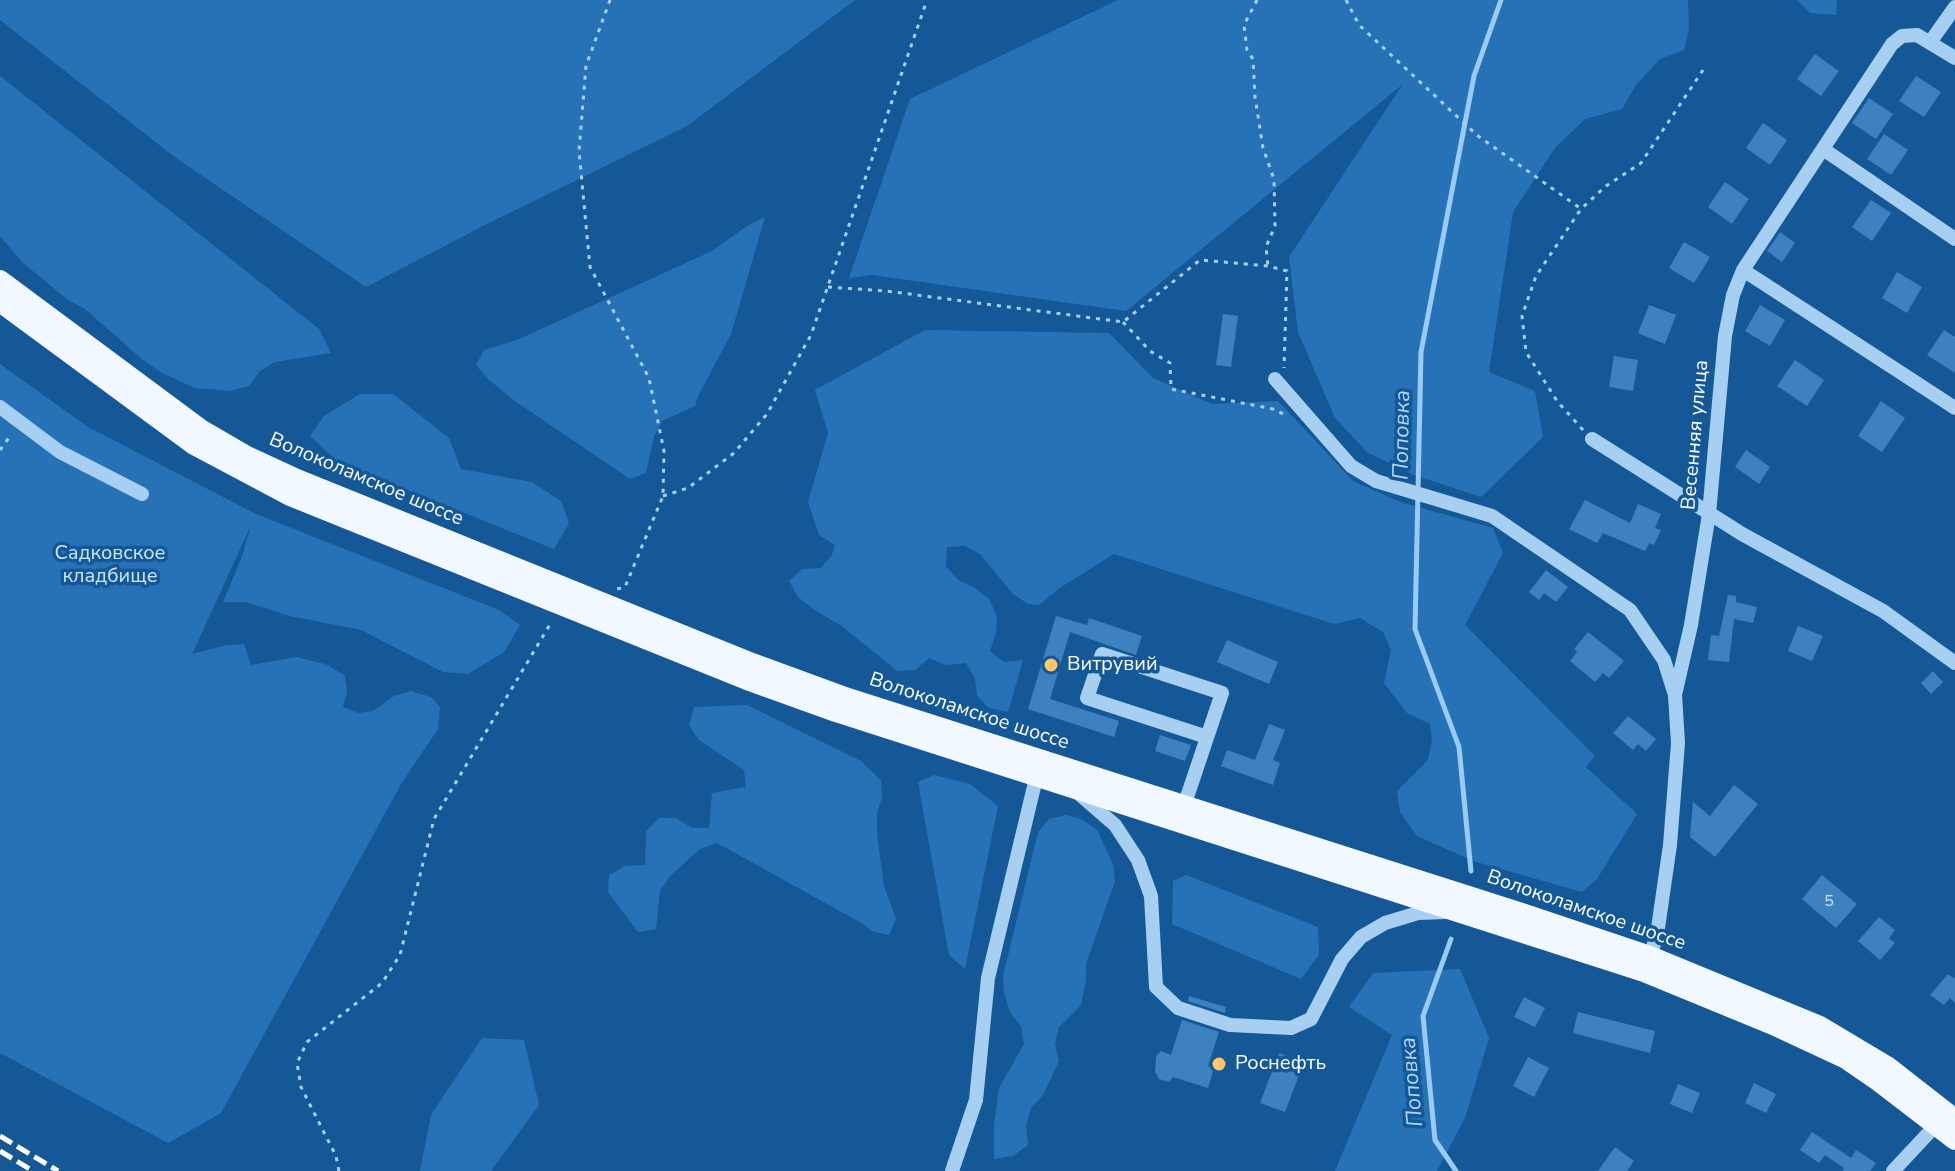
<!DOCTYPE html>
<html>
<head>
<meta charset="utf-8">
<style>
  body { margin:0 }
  canvas { display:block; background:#145897 }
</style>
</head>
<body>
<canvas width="1955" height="1171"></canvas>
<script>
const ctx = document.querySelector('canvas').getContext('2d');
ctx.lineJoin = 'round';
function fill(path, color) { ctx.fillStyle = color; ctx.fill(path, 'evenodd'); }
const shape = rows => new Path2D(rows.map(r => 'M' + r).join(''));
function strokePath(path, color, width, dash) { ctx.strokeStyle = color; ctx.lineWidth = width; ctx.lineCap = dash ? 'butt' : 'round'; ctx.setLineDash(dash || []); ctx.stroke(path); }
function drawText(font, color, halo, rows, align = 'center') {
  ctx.font = font + ' "Nunito Sans",sans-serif'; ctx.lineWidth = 7; ctx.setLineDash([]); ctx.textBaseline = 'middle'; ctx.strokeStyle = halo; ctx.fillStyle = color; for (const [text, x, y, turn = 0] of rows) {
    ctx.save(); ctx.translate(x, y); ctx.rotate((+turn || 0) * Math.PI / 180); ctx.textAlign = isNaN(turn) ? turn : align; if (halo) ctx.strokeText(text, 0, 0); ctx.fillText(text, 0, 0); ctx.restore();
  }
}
const green = shape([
  [0,0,855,0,687,126,485,225,366,287,176,158,0,20],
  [1118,0,1688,0,1689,29,1684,50,1660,59,1636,85,1622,109,1585,119,1555,148,1513,212,1489,372,1535,391,1543,437,1481,497,1411,474,1367,452,1335,418,1298,332,1289,257,1403,84,1126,311,872,275,849,278,910,99],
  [1797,0,1837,0,1836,15,1810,13],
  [0,76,319,329,331,353,275,362,260,371,249,386,230,391,195,388,162,373,143,360,85,309,68,300,23,263,0,236],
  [765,217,731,334,698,396,695,406,662,421,654,436,646,473,630,479,515,401,488,379,476,365,484,350,517,340,712,251,747,226],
  [925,330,1109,333,1153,378,1212,404,1278,401,1353,481,1400,502,1493,528,1503,553,1465,625,1595,756,1586,767,1637,814,1597,879,1582,892,1473,861,1417,836,1400,812,1397,791,1428,760,1432,740,1430,724,1407,713,1384,683,1391,650,1383,632,1360,618,1334,624,1114,554,1058,589,1039,605,1028,604,1013,594,980,554,965,546,947,547,946,566,958,580,975,588,989,599,997,616,996,633,990,651,1004,662,1023,660,1008,712,989,708,977,696,975,678,966,663,946,665,929,658,915,670,897,671,842,626,813,609,798,597,789,581,802,569,821,568,832,555,835,545,819,535,808,502,828,433,815,390],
  [0,364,88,427,256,514,499,610,520,625,504,652,468,674,443,672,361,630,290,616,246,602,223,602,241,559,252,523,192,654,222,646,244,644,251,665,297,657,328,665,345,676,347,692,343,707,359,713,373,711,394,696,411,691,431,697,440,707,438,729,401,784,221,1113,168,1143,0,1053],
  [360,394,393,394,449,438,461,469,532,482,561,501,569,523,554,549,338,462,310,436,324,416],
  [747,705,861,761,881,780,882,797,877,813,877,834,884,886,896,919,889,935,872,931,865,925,717,843,700,849,670,876,660,891,656,929,638,932,608,892,609,875,625,866,645,865,646,831,659,818,676,818,692,828,709,828,712,793,746,787,744,770,699,740,689,725,694,707],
  [934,775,970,784,998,806,965,969,949,955,918,782],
  [1066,815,1083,820,1097,830,1113,864,1115,881,1086,964,1086,981,1081,1005,1059,1027,1055,1044,1059,1061,1043,1095,1031,1108,1026,1125,1028,1145,1013,1156,994,1159,994,1125,999,1088,1024,1044,1021,1027,1010,1012,1004,993,1003,976,1038,832,1049,819],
  [1186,875,1318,927,1319,955,1301,979,1172,924,1173,881],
  [1460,969,1489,1038,1465,1118,1437,1171,1335,1171,1392,1035,1349,1007,1373,973],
  [482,1038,524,1040,539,1105,491,1171,420,1171,431,1115]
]);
const stream = shape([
  [1471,871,1459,747,1415,629,1421,352,1474,76,1501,0],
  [1451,939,1423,1016,1435,1140,1456,1171]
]);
const building = shape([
  [1815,54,1839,71,1821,96,1797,79],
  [1916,76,1941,92,1924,117,1899,101],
  [1869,98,1893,114,1876,139,1852,123],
  [1763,123,1787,140,1770,165,1746,148],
  [1884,134,1908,150,1891,175,1867,159],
  [1725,182,1749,199,1732,224,1708,207],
  [1871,200,1891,213,1872,241,1852,227],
  [1780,232,1795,243,1782,262,1767,251],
  [1684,242,1710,257,1694,283,1669,268],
  [1897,272,1922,287,1907,313,1882,298],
  [1649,305,1676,315,1665,344,1638,333],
  [1760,305,1785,320,1770,346,1745,331],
  [1223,314,1238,316,1231,367,1216,365],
  [1944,330,1955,337,1955,373,1927,355],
  [1614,356,1638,360,1633,391,1609,387],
  [1795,360,1824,380,1807,406,1777,386],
  [1881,401,1905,418,1882,452,1858,436],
  [1746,450,1770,467,1759,484,1735,467],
  [1585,500,1630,523,1638,504,1661,514,1655,528,1661,530,1654,545,1649,543,1645,551,1603,533,1597,543,1569,529],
  [1546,570,1568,587,1556,602,1544,593,1539,600,1529,592],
  [1728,595,1736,596,1736,602,1757,607,1753,623,1734,619,1729,662,1708,660,1711,635,1719,636],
  [1056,616,1087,625,1089,618,1142,636,1136,655,1070,632,1050,699,1119,721,1114,737,1028,709],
  [1798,626,1823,636,1812,661,1788,651],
  [1588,632,1624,661,1609,678,1603,673,1595,682,1570,661,1577,652,1574,649],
  [1227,640,1278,662,1269,684,1217,662],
  [1933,671,1943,682,1931,694,1921,683],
  [1628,716,1656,739,1646,751,1638,744,1633,750,1613,733],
  [1269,724,1285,730,1273,760,1280,763,1273,785,1221,766,1227,750,1255,760],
  [1160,735,1191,745,1185,761,1155,751],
  [1734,785,1758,804,1715,857,1690,837,1693,802,1710,816],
  [1822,875,1857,904,1836,928,1802,899],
  [1879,917,1895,930,1889,938,1895,943,1880,960,1858,941],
  [1948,974,1955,979,1955,1003,1950,998,1944,1005,1930,995],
  [1189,996,1226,1007,1225,1013,1188,1001],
  [1524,997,1545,1008,1535,1027,1514,1017],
  [1578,1012,1655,1031,1650,1053,1573,1033],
  [1182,1020,1219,1032,1208,1066,1214,1068,1208,1088,1173,1077,1169,1082,1159,1079,1155,1072,1156,1056,1161,1051,1171,1055],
  [1279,1053,1304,1062,1285,1112,1260,1103],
  [1528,1057,1549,1068,1534,1097,1513,1086],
  [1754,1083,1776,1094,1766,1113,1745,1103],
  [1678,1084,1700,1093,1692,1113,1670,1104],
  [1812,1132,1851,1158,1856,1150,1876,1163,1870,1171,1842,1171,1844,1168,1825,1155,1819,1163,1800,1150],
  [1615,1147,1634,1161,1627,1171,1598,1171]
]);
const path = shape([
  [610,0,586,66,579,151,590,267,649,378,664,451,663,496,625,587,617,589],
  [1257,0,1244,25,1247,50,1253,59,1255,97,1263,148,1274,179,1275,226,1266,247,1268,266],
  [1346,0,1359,25,1478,136,1580,208],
  [828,287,886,291,1123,322,1200,260,1268,266,1287,271,1284,368],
  [1123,322,1150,351,1170,363,1171,389,1273,409,1287,416],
  [1583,430,1557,401,1526,352,1522,316,1536,276,1581,209,1606,186,1641,163,1703,70],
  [0,450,11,435],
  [663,496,688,488,734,453,767,414,811,335,927,0],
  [339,1171,336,1156,301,1087,297,1063,307,1042,382,983,400,955,434,819,552,621]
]);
const minor = shape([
  [1931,41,1955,7],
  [1823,149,1955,239],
  [1743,270,1955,408],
  [1275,379,1351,466,1376,481,1492,516,1630,610,1664,660,1674,692],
  [0,407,60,452,142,494],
  [1592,439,1742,534,1883,611,1955,663],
  [1078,793,1115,825,1138,860,1151,896,1156,987,1178,1008,1230,1025,1291,1028,1311,1019,1342,959,1361,937,1385,923,1418,913,1446,912],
  [1184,806,1222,693,1102,654,1087,698,1207,737],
  [1650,956,1657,935,1670,845,1678,743,1675,695,1691,625,1709,514,1725,336,1733,295,1743,270,1892,44,1902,36,1917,35,1955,58],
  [952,1171,976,1100,988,978,1038,770],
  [1893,1171,1936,1125]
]);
const major = shape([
  [0,280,202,430,245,455,297,479,752,663,842,696,1522,913,1650,956,1820,1026,1887,1066,1955,1119],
  [0,302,194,445,290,496,747,680,836,712,1644,972,1773,1025,1846,1059,1878,1081,1955,1140]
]);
const rail = shape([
  [0,1136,58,1171],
  [0,1151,33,1171]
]);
const markers = [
  [1051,665,8,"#ffc767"],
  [1219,1064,8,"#ffc767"]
];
const numberNames = [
  ["5",1829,902]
];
const streetNames = [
  ["Весенняя улица",1696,435,-85],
  ["Волоколамское шоссе",366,480,23],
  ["Волоколамское шоссе",969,712,18],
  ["Волоколамское шоссе",1586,911,19]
];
const parkNames = [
  ["Садковское",110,554],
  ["кладбище",110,577]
];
const poiNames = [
  ["Витрувий",1067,665],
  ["Роснефть",1235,1064]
];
const waterNames = [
  ["Поповка",1403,435,-89],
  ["Поповка",1413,1082,-95]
];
fill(green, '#2772b6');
strokePath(stream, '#98cbf5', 5);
fill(building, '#3d81bf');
strokePath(path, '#a6cff2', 3, [4, 6]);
strokePath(minor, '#a6cff2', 14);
strokePath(major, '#f1f8ff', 20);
strokePath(rail, '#fff', 5, [14, 6]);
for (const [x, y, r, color] of markers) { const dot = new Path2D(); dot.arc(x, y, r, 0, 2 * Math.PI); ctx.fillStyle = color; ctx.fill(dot); strokePath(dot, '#145897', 3); }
drawText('16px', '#cee0ef', null, numberNames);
drawText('20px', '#fff', '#145897', streetNames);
drawText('20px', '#cee7fd', '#145897', parkNames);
drawText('20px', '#fff', '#145897', poiNames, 'left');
drawText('italic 22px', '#b2d8f9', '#145897', waterNames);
</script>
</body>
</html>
